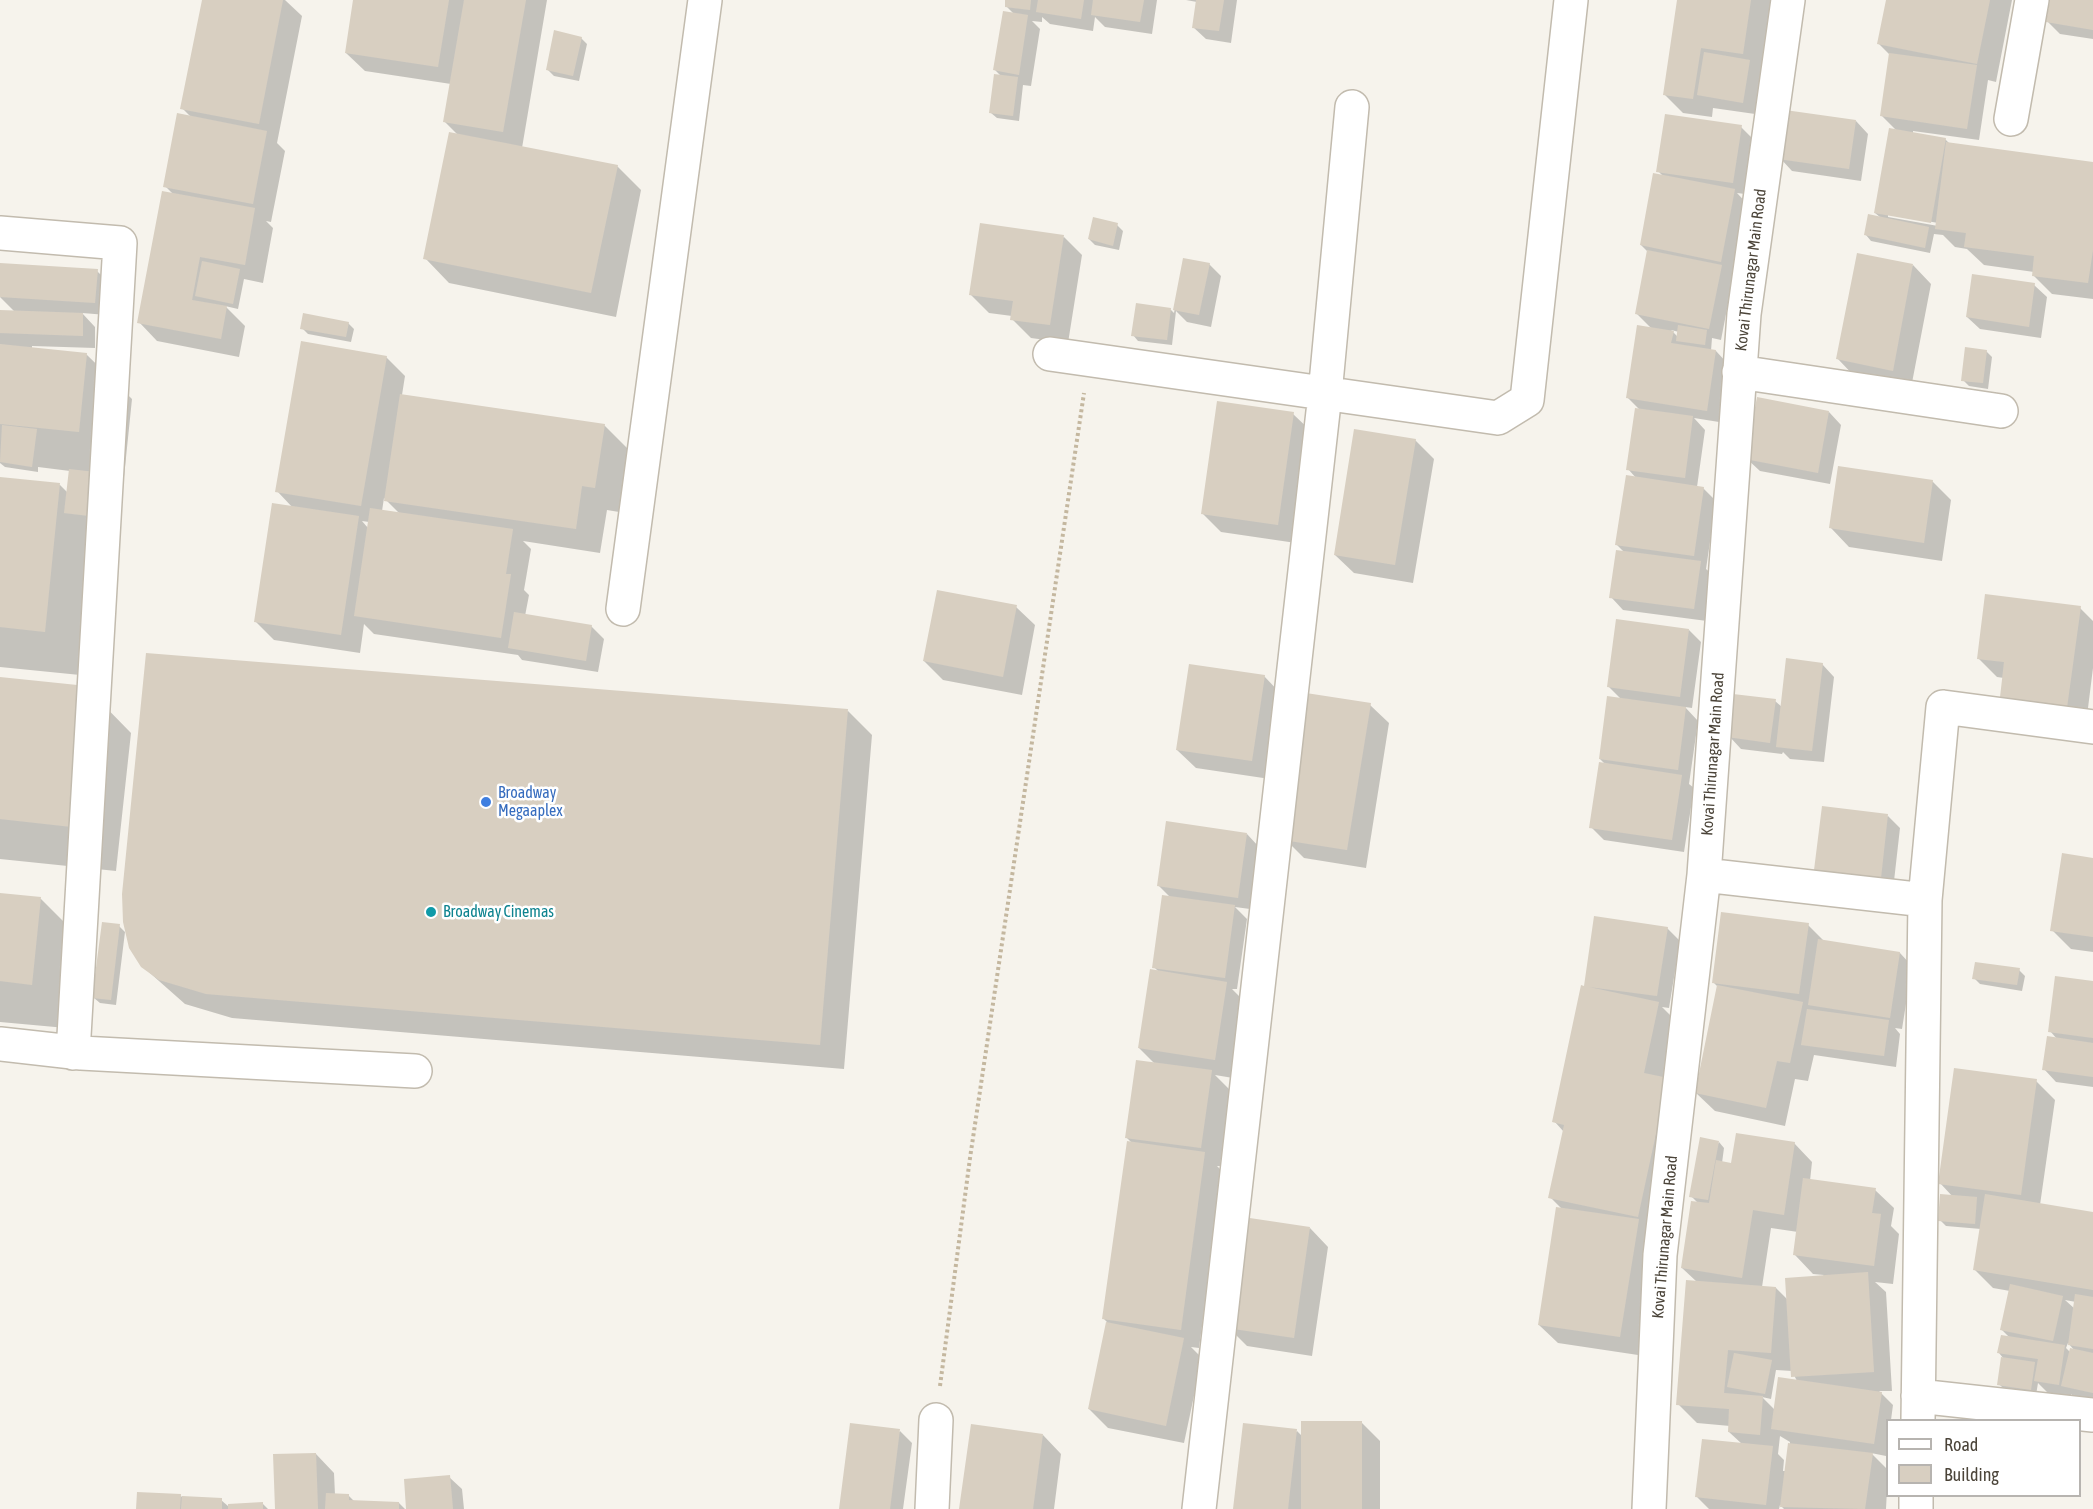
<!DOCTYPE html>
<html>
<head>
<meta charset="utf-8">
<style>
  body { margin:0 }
  #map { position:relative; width:2093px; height:1509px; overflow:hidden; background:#f6f3ec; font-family:"Asap Condensed",sans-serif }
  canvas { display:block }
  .legend { position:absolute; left:1886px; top:1419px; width:195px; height:78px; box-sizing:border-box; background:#fff; border:2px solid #b7b4b0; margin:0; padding:8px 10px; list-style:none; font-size:18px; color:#4b4439 }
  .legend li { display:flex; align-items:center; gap:12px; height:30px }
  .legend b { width:30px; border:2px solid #b7b4b0 }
</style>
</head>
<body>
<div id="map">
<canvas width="2093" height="1509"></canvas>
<ul class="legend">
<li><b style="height:8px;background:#fff"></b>Road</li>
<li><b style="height:16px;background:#d8cfc1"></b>Building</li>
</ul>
</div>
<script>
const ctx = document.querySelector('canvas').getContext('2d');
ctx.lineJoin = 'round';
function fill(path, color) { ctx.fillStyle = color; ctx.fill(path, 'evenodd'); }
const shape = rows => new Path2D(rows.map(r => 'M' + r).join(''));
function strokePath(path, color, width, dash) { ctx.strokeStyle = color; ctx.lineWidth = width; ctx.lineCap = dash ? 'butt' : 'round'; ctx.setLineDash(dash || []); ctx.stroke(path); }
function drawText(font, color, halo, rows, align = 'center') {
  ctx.font = font + ' "Asap Condensed",sans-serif'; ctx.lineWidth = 5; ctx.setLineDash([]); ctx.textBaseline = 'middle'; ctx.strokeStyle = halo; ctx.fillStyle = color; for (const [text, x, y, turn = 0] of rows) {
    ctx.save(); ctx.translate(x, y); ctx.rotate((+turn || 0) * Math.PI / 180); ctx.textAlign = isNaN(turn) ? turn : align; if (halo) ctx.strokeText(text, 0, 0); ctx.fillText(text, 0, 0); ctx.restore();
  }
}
const shadow = shape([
  [203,0,285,0,302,16,277,143,285,151,271,222,266,221,273,228,263,283,244,279,238,309,225,306,245,326,239,357,157,341,139,322,173,194,165,186,191,117,182,108],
  [354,0,547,0,522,148,617,166,641,190,616,317,449,283,425,258,458,135,444,121,451,84,365,71,346,53],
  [1007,0,1157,0,1152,34,1105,27,1095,17,1093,31,1050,24,1042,17,1042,22,1032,21,1040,29,1031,86,1023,85,1019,121,997,118,991,113,1002,77,995,70,1014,14,1006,6],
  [1186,0,1237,0,1231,43,1206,39,1193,27,1197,2],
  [1679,0,1772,0,1755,114,1713,108,1712,117,1683,113,1664,94],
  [1887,0,2012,0,1996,82,1988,80,1979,140,1913,131,1913,134,1945,139,1950,144,2093,164,2093,299,2052,294,2033,275,2034,272,1984,265,1967,249,1955,247,1943,235,1934,234,1930,253,1871,241,1866,235,1881,218,1875,213,1897,131,1882,116,1890,55,1878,43],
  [1888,214,1938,223,1938,226,1888,217],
  [2052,0,2093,0,2093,39,2060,34,2048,22],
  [581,38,587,44,579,81,554,76,548,70],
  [1856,121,1868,134,1861,181,1792,171,1780,158],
  [1741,127,1753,139,1745,194,1737,193,1752,209,1733,278,1721,340,1712,338,1711,351,1716,351,1728,364,1719,422,1694,418,1705,430,1697,487,1703,488,1716,501,1706,569,1713,575,1707,621,1623,610,1611,597,1625,553,1617,545,1637,479,1628,469,1640,410,1627,397,1652,329,1636,313,1648,252,1641,245,1664,177,1658,171],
  [1671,330,1679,332,1678,337],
  [1117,225,1123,231,1119,250,1095,245,1089,239],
  [1064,237,1082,255,1068,343,1031,338,1012,319,1012,316,989,313,970,294],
  [1184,260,1209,264,1221,276,1211,327,1187,322,1176,311,1172,345,1138,341,1133,335,1170,309,1174,313],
  [1913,265,1931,284,1911,388,1856,378,1838,359],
  [97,271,109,283,107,315,82,313,95,327,95,348,32,346,32,348,86,354,132,399,124,477,94,473,90,676,0,667,0,479,60,485,68,493,70,471,38,467,38,472,5,467,0,463,0,311,15,312,0,297,0,272],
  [2034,285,2047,297,2041,338,1980,329,1967,317],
  [348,323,354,329,351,342,308,334,302,328],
  [1986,351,1992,357,1988,389,1969,386,1963,380],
  [386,357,405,376,402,395,604,425,629,450,619,512,607,510,600,553,523,541,531,549,524,590,529,595,525,616,591,626,604,639,598,672,522,660,518,655,374,634,364,624,360,653,274,640,255,621,293,508,277,491],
  [384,498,400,514,382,511],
  [362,521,369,522,368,528],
  [1829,412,1841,425,1830,484,1760,471,1747,459],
  [1293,414,1312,432,1296,543,1221,532,1202,513],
  [1415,440,1434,459,1413,583,1354,573,1335,555],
  [1932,481,1951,500,1942,561,1849,547,1831,528],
  [1016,607,1035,625,1022,695,943,680,924,661],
  [2080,608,2093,621,2093,668,2085,732,2004,678,1997,677,1978,658],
  [1689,630,1701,642,1692,708,1685,707,1698,721,1689,784,1694,788,1684,852,1604,840,1591,827,1606,765,1600,759,1621,699,1608,686],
  [1822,664,1834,677,1824,762,1790,759,1783,752,1782,754,1741,749,1729,736,1775,701,1782,707],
  [1264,676,1282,695,1270,779,1196,768,1177,750],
  [0,678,86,687,131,733,116,871,0,859],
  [1370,705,1389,723,1366,868,1304,858,1285,839],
  [848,711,872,735,844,1069,232,1018,185,1004,142,966],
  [1888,816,1900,828,1893,890,1828,882,1816,869],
  [1247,834,1259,847,1250,909,1235,907,1247,919,1237,989,1232,989,1245,1002,1233,1078,1215,1075,1230,1090,1220,1166,1217,1166,1223,1172,1199,1348,1191,1347,1202,1358,1184,1443,1108,1428,1089,1409,1107,1322,1104,1319,1133,1144,1126,1137,1155,1064,1139,1048,1159,972,1154,967,1171,898,1158,885],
  [2093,859,2093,952,2071,949,2052,930],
  [0,895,41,899,86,944,77,1029,0,1022],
  [1808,925,1825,942,1900,953,1912,966,1902,1029,1895,1028,1900,1034,1896,1067,1814,1055,1808,1081,1795,1079,1785,1126,1715,1111,1696,1093,1718,987,1714,983],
  [119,926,125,932,116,1005,100,1003,94,998],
  [1667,928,1680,941,1669,1008,1662,1007,1683,1028,1657,1239,1638,1355,1558,1343,1539,1325,1562,1209,1550,1197,1564,1132,1554,1121,1589,988,1585,985],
  [2019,970,2025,976,2022,991,1980,984,1974,978],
  [2093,983,2093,1087,2056,1082,2044,1069,2057,1039,2050,1031],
  [2036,1081,2055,1100,2040,1205,2093,1214,2093,1402,2075,1398,2071,1394,2071,1397,2048,1393,2038,1383,2036,1395,2005,1390,1999,1384,2004,1359,1999,1353,2010,1338,2002,1330,2010,1291,1993,1288,1974,1269,1981,1229,1946,1226,1940,1220,1953,1197,1940,1183],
  [2065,1300,2076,1302,2075,1309],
  [2068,1343,2075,1351,2070,1352,2066,1348],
  [1719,1142,1724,1148,1722,1163,1732,1165,1794,1143,1812,1162,1810,1181,1875,1190,1894,1208,1891,1226,1899,1234,1893,1284,1875,1282,1886,1292,1892,1391,1879,1391,1893,1405,1891,1420,1888,1420,1886,1456,1871,1453,1888,1470,1886,1509,1784,1509,1780,1505,1779,1509,1709,1509,1697,1497,1742,1444,1729,1432,1730,1426,1697,1423,1678,1404,1697,1282,1682,1268,1698,1203,1691,1196],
  [1771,1228,1798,1232,1795,1255,1813,1274,1824,1275,1788,1300,1776,1288,1762,1287],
  [1776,1370,1792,1371,1797,1381,1775,1410,1762,1397,1771,1399],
  [1780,1436,1790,1442,1786,1471,1783,1471,1784,1460,1778,1454],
  [1310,1228,1328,1247,1312,1356,1247,1346,1229,1328],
  [1361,1422,1380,1441,1380,1509,1234,1509,1297,1431,1302,1436],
  [900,1431,912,1443,903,1509,840,1509],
  [1043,1435,1061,1454,1054,1509,961,1509],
  [316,1454,334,1473,335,1495,348,1495,354,1501,399,1503,405,1509,276,1509],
  [449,1477,462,1489,464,1509,408,1509],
  [180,1495,183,1498,221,1500,228,1506,262,1503,268,1509,138,1509]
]);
const building = shape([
  [202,0,283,0,259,124,180,109],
  [353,0,449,0,438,67,345,53],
  [464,0,526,0,503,132,443,122],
  [1005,0,1031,0,1030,10,1005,7],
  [1038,0,1084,0,1081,19,1036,12],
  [1093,0,1144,0,1140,22,1091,15],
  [1196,0,1224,0,1219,31,1192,28],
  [1677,0,1751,0,1743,54,1701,48,1693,99,1663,95],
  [1886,0,1990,0,1977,64,1877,44],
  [2050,0,2093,0,2093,30,2046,22],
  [1003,11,1028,15,1019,75,993,70],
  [554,30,582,37,573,76,546,70],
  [1704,52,1750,60,1743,103,1697,95],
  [1889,53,1977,65,1967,129,1880,116],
  [994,74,1018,77,1013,116,989,113],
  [1785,110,1856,120,1849,169,1778,159],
  [177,113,267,131,253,204,163,187],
  [1665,114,1742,125,1733,183,1656,172],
  [1889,128,1946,138,1931,223,1874,213],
  [449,132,618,165,591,293,423,259],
  [1946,142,2093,162,2093,250,2088,283,2032,276,2034,256,1964,247,1966,233,1935,229],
  [1653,173,1735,189,1721,262,1640,245],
  [162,191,255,208,245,265,200,257,192,300,227,306,221,339,137,323],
  [1868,214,1929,227,1925,248,1864,235],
  [1093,217,1118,223,1113,246,1088,239],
  [980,223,1064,235,1050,325,1010,320,1013,301,969,295],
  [1647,250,1722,265,1709,329,1635,314],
  [1857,253,1913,264,1893,371,1836,359],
  [1183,258,1210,263,1199,315,1173,310],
  [202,261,240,269,233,304,195,296],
  [0,263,98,269,95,303,0,297],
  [1972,274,2035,283,2029,327,1966,317],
  [1136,303,1171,308,1167,340,1131,336],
  [0,310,83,313,83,336,0,333],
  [303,313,349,322,346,337,300,329],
  [1637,325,1674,331,1671,343,1716,350,1707,411,1626,398],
  [1678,325,1707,330,1705,345,1676,341],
  [301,341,387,356,361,506,275,492],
  [0,344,87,353,79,432,0,424],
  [1965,347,1987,350,1983,383,1961,381],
  [400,394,605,424,595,488,582,486,576,529,384,501],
  [1757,397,1829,411,1818,473,1745,459],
  [1217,401,1294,412,1278,525,1201,514],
  [1635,408,1693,416,1685,478,1626,470],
  [2,425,37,429,32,467,0,462],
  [1354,429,1416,439,1395,565,1334,555],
  [1838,466,1933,480,1924,543,1829,528],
  [69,469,95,472,89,516,64,513],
  [1626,475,1704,487,1694,556,1615,545],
  [0,477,60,483,45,632,0,627],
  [272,503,359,516,341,635,254,622],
  [370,508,513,529,506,574,511,574,501,638,354,616],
  [1616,550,1701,561,1694,609,1609,598],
  [937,590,1017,605,1003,677,923,661],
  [1985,594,2081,606,2066,715,1999,706,2004,662,1977,659],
  [514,612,592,625,586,661,508,648],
  [1616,619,1689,629,1680,697,1607,687],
  [146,653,848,709,820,1045,206,994,159,980,141,967,129,948,123,922,122,894],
  [1786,658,1823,663,1812,751,1776,747],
  [1189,664,1265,675,1252,761,1176,750],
  [0,677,87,686,72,827,0,819],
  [1306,693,1371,703,1347,850,1283,840],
  [1733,694,1776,699,1770,743,1727,737],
  [1607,696,1686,707,1678,770,1599,759],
  [1599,762,1682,775,1672,840,1589,828],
  [1822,806,1888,814,1881,878,1814,870],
  [1166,821,1247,833,1238,898,1157,886],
  [2062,853,2093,858,2093,937,2050,931],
  [0,893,41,897,32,985,0,981],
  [1162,895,1235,905,1225,978,1152,968],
  [1721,912,1809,923,1799,994,1712,983],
  [1594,916,1668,927,1657,996,1589,987,1659,1002,1644,1073,1668,1078,1638,1217,1548,1198,1564,1125,1552,1122,1581,985,1584,986],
  [102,922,120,924,111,1000,92,998],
  [1818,939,1900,952,1890,1018,1808,1005],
  [1975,962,2020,968,2017,985,1972,979],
  [1150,969,1227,982,1215,1060,1138,1048],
  [2055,976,2093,981,2093,1038,2048,1032],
  [1717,985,1803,1002,1790,1063,1777,1061,1766,1108,1695,1093],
  [1807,1009,1889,1020,1884,1056,1801,1045],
  [2047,1036,2093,1043,2093,1077,2042,1070],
  [1136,1060,1212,1070,1201,1148,1125,1138],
  [1954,1068,2037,1079,2021,1195,1938,1184],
  [1736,1133,1795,1142,1784,1215,1753,1210,1742,1278,1681,1268,1691,1201,1709,1203,1716,1160,1731,1163],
  [1700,1137,1719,1141,1708,1200,1689,1197],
  [1127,1141,1205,1152,1181,1330,1102,1319],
  [1803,1178,1876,1188,1872,1213,1881,1214,1874,1266,1793,1255],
  [1940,1194,1977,1197,1975,1224,1938,1221],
  [1985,1194,2093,1212,2093,1290,1973,1270],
  [1556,1207,1639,1219,1620,1337,1538,1325],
  [1243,1217,1310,1227,1294,1338,1227,1328],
  [1868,1272,1874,1372,1791,1377,1785,1278],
  [1686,1280,1776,1287,1771,1353,1728,1350,1724,1393,1763,1396,1760,1435,1728,1432,1729,1409,1676,1405],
  [2010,1284,2063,1296,2053,1341,2000,1330],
  [2075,1294,2093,1297,2093,1349,2068,1345],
  [1106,1322,1184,1338,1166,1426,1088,1409],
  [2001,1335,2065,1345,2059,1385,2034,1381,2038,1359,1997,1353],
  [2070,1348,2093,1353,2093,1393,2061,1386],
  [1734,1353,1772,1360,1765,1394,1727,1387],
  [2001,1357,2035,1362,2031,1390,1997,1385],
  [1778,1377,1882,1392,1874,1444,1771,1429],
  [1301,1421,1362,1421,1362,1509,1301,1509],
  [850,1423,900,1429,890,1509,839,1509],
  [1243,1423,1297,1429,1288,1509,1233,1509],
  [971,1424,1043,1434,1033,1509,959,1509],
  [1702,1439,1773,1446,1766,1505,1695,1497],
  [1788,1443,1873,1453,1865,1509,1780,1507],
  [316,1453,318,1509,275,1509,273,1454],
  [450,1475,453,1509,406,1509,404,1479],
  [137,1492,181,1494,180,1509,136,1509],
  [326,1493,349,1494,349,1500,399,1502,399,1509,325,1509],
  [182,1496,222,1498,222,1509,181,1509],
  [263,1502,263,1509,228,1509,228,1504]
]);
const path = shape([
  [940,1386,970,1158,1084,393]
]);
const minor = shape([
  [2011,119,2032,0],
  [0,233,120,243,73,1053],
  [1050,354,1498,418,1527,400,1571,0],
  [1739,372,2001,411],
  [623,609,705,0],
  [1704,875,1925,900],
  [0,1044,81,1053,415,1071],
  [1918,1396,2093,1415],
  [1918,1420,1925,900,1943,707,2093,727],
  [932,1509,936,1420],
  [1199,1509,1325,394,1352,107],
  [1649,1509,1660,1255,1704,875,1744,314,1788,0],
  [1916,1509,1916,1496]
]);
const markers = [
  [486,802,6,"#3f7fe0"],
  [431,912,6,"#0f9aa8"]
];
const streetNames = [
  ["Kovai Thirunagar Main Road",1751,270,-83],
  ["Kovai Thirunagar Main Road",1713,754,-86],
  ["Kovai Thirunagar Main Road",1665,1237,-85]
];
const shopNames = [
  ["Broadway",498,793],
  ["Megaaplex",498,811]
];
const cultureNames = [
  ["Broadway Cinemas",443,912]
];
fill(shadow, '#0003');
fill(building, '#d8cfc1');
strokePath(minor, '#c2bbae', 36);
strokePath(path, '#c4b79f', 4, [3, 3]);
strokePath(minor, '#fff', 33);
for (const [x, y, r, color] of markers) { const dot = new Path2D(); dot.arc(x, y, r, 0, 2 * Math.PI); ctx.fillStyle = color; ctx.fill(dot); strokePath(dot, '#fff', 2); }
drawText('16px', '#4b4439', '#fff', streetNames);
drawText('16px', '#366cbe', '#fff', shopNames, 'left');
drawText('16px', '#0d838f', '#fff', cultureNames, 'left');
</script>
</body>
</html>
